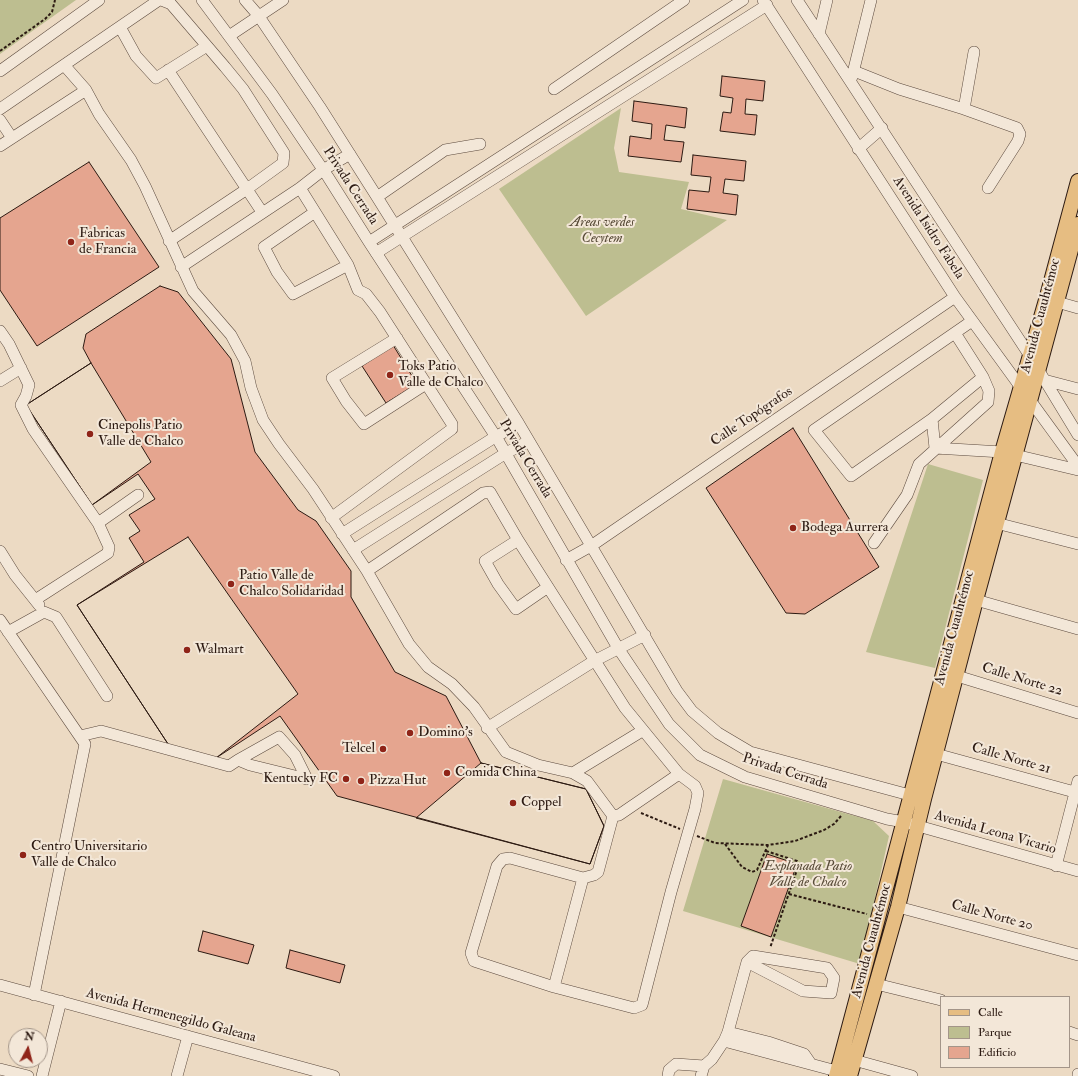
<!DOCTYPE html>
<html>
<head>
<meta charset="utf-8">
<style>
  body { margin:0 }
  #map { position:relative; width:1078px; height:1076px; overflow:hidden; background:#ecdac3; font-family:"IM FELL Double Pica",serif }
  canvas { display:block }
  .legend { position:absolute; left:940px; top:996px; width:130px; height:72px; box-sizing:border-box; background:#f3e7d8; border:1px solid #a39589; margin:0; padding:5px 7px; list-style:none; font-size:12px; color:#2c1a12 }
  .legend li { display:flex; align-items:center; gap:8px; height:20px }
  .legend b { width:20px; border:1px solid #a39589 }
  .north { position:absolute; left:8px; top:1028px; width:40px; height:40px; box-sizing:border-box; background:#f3e7d8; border:1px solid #a39589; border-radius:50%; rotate:7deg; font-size:11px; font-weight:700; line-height:16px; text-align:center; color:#2c1a12 }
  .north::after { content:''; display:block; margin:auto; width:14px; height:18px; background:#8f2418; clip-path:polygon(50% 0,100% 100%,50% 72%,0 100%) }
</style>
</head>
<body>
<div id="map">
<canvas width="1078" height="1076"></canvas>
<ul class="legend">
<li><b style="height:5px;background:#e6bd82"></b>Calle</li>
<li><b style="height:11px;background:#bdbe90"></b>Parque</li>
<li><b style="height:11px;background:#e5a58f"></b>Edificio</li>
</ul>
<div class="north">N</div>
</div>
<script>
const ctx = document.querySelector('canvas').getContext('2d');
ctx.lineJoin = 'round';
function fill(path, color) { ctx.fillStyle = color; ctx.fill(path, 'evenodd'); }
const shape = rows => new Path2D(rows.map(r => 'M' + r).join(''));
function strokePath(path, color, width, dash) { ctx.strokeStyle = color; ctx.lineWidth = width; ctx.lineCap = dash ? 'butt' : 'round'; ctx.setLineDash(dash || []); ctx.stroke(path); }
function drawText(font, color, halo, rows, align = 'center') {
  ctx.font = font + ' "IM FELL Double Pica",serif'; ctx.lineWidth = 4; ctx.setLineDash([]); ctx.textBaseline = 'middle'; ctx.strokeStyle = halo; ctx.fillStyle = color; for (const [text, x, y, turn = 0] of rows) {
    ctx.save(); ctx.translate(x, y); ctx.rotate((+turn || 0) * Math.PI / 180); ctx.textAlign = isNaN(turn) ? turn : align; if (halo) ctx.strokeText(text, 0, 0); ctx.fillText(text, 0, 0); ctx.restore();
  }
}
const green = shape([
  [0,0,76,0,0,54],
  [621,108,614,148,619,172,689,182,681,209,727,220,586,316,499,189],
  [928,464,983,480,935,668,866,652],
  [723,779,873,821,889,836,860,964,683,911]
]);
const building = shape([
  [722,76,765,81,763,101,746,99,745,114,757,115,755,135,720,131,723,112,731,113,733,98,720,96,722,76],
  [634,101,687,108,685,128,666,125,664,140,684,142,681,162,628,156,630,136,651,139,652,124,632,121,634,101],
  [693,155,746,161,744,181,725,179,723,193,738,195,736,215,687,209,689,190,709,192,711,177,691,175,693,155],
  [89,162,159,267,37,346,0,290,0,218,89,162],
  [160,286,178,292,231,359,255,452,298,510,316,521,351,571,351,597,395,672,446,696,481,763,586,789,604,826,590,864,337,796,280,716,216,758,170,747,77,605,144,562,129,538,140,531,129,515,155,499,138,474,92,505,26,405,91,363,83,348,86,334,160,286],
  [393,345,417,384,386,403,362,366,393,345],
  [91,363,151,462,92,505,26,405,91,363],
  [793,428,879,567,805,614,786,613,706,488,793,428],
  [188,537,298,694,216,758,170,747,77,605,188,537],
  [481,763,586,789,604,826,590,864,416,818,481,763],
  [767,854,797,864,771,937,741,926,767,854],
  [203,931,254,945,248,964,198,951,203,931],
  [290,950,345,965,340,983,286,968,290,950]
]);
const path = shape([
  [0,51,45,19,52,12,55,0],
  [641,813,680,829],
  [697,836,715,843,768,845,795,841,824,830,834,824,841,816],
  [725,844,742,867,752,872,757,870,768,845],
  [766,851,797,861,799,864,770,948],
  [789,894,867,914]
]);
const minor = shape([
  [161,0,171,4,225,67,243,89,284,153,283,163,247,189,169,241],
  [202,0,272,94,328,177,369,242,498,440,618,648,669,724,700,755,745,777,887,819,904,822,1078,871],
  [245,0,258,15,320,107,377,197,519,424,677,691,692,711,718,733,750,752,917,797],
  [763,0,955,297,1078,466],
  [797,0,1030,356,1078,435],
  [120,27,136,56,156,78,207,46],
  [819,34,827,0],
  [229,36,283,0],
  [64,65,159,0],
  [168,70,262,212],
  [0,71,99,0],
  [854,71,899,89,964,109,1017,128,1020,134,1018,141,988,188],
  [852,77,871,0],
  [554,89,684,0],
  [0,109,64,65,86,90,99,114,131,160,145,186,193,291,231,335,245,361,251,388,263,420,279,444,313,489,367,571,409,644,428,667,452,684,474,707,506,752,538,765,573,773,587,781,613,816,598,872,594,875,583,878,510,858,503,859,497,866,471,953,474,961,554,987,634,1008,642,1005,671,892,695,809,698,793,695,786,679,774,625,708,518,540,490,492,483,493,367,571],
  [964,109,974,52],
  [0,120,12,138],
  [0,146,86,90],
  [858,149,882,128],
  [300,188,348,265,358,290,366,294,380,312,452,424,452,429,331,518],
  [377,197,445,150,480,144],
  [315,212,264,247,277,272,293,294,348,265],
  [369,242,743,0],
  [376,253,767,5],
  [181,267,300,188,323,170,350,154],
  [1057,302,1078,308],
  [0,331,9,344,29,385,26,396,21,405,33,429,98,523,109,547,108,553,35,600],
  [397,338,332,378,346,401,364,424,426,384],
  [1044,380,1078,389],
  [0,381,21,368],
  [932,419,851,476,814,430,972,321],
  [935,448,932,419,983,377],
  [935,448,1002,452],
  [1015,455,1078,470],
  [98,523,138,495],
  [996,523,1078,544],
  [342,534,495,437,519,424],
  [518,540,485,561,498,584,516,609,548,587],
  [874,543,907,495,919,464,988,402,989,391,983,377,955,333],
  [353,550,506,453,529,441],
  [0,551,15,575,39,605],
  [566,560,591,546,955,297],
  [976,600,1078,629],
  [0,620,85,744,34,995],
  [8,632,44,612,56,617,107,696],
  [957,676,1078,713],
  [487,728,594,661,645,635],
  [80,736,101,731,229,766,238,760,250,765,307,779],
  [936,754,1078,793],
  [238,760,279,737,295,755,307,779],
  [573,773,642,731],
  [613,816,619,815,679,774],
  [1056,866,1078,781],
  [898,907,1078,955],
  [876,984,941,1000],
  [0,985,334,1076],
  [554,987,583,878],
  [728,1032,747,962,753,956,827,968,834,978,831,993,803,991,747,962],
  [1069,1032,1078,1035],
  [725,1039,728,1032,768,1042,804,1054,811,1064],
  [854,1060,912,1076],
  [0,1069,28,1076],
  [42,1076,61,1001],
  [177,1076,188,1036],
  [668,1076,669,1070,676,1064,704,1066,712,1059,724,1041,844,1073],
  [701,1076,704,1066],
  [1078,1076,1078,1074]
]);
const major = shape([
  [836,1076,1002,452,1046,300,1078,181],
  [850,1076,898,907,924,799,976,600,1078,224]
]);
const markers = [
  [71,242,4,"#8f2418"],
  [390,375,4,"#8f2418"],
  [90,434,4,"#8f2418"],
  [793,528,4,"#8f2418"],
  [231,584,4,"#8f2418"],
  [187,650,4,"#8f2418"],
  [410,733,4,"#8f2418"],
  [383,749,4,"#8f2418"],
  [447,773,4,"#8f2418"],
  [346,779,4,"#8f2418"],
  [361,781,4,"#8f2418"],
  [513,803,4,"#8f2418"],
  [23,855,4,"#8f2418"]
];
const streetNames = [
  ["Privada Cerrada",350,186,57],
  ["Avenida Isidro Fabela",928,228,57],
  ["Avenida Cuauhtémoc",1041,316,-75],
  ["Calle Topógrafos",752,417,-34],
  ["Privada Cerrada",525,459,59],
  ["Avenida Cuauhtémoc",955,628,-75],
  ["Calle Norte 22",1022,680,17],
  ["Calle Norte 21",1011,759,16],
  ["Privada Cerrada",785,772,18],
  ["Avenida Leona Vicario",995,833,16],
  ["Calle Norte 20",992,916,15],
  ["Avenida Cuauhtémoc",872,941,-75],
  ["Avenida Hermenegildo Galeana",171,1016,15]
];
const parkNames = [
  ["Areas verdes",602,223],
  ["Cecytem",602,239],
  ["Explanada Patio",808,867],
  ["Valle de Chalco",808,883]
];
const poiNames = [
  ["Fabricas",79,234],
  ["de Francia",79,250],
  ["Toks Patio",398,367],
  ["Valle de Chalco",398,383],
  ["Cinepolis Patio",98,426],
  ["Valle de Chalco",98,442],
  ["Bodega Aurrera",801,528],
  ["Patio Valle de",239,576],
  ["Chalco Solidaridad",239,592],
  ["Walmart",195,650],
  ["Domino's",418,733],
  ["Telcel",375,749,"right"],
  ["Comida China",455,773],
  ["Kentucky FC",338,779,"right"],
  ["Pizza Hut",369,781],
  ["Coppel",521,803],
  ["Centro Universitario",31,847],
  ["Valle de Chalco",31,863]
];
fill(green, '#bdbe90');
fill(building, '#e5a58f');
strokePath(building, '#2c1a12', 1);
strokePath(minor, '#5c4a3e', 12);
strokePath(major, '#2c1a12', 16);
strokePath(path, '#2c1a12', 2, [3, 2]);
strokePath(minor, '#f3e7d8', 11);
strokePath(major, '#e6bd82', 14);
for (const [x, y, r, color] of markers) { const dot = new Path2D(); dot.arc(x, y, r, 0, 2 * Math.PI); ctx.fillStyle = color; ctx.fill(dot); strokePath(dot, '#f3e7d8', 1.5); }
drawText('14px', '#2c1a12', '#f3e7d8', streetNames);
drawText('italic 14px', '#584b38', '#f3e7d8', parkNames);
drawText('14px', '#2c1a12', '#f3e7d8', poiNames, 'left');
</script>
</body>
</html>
